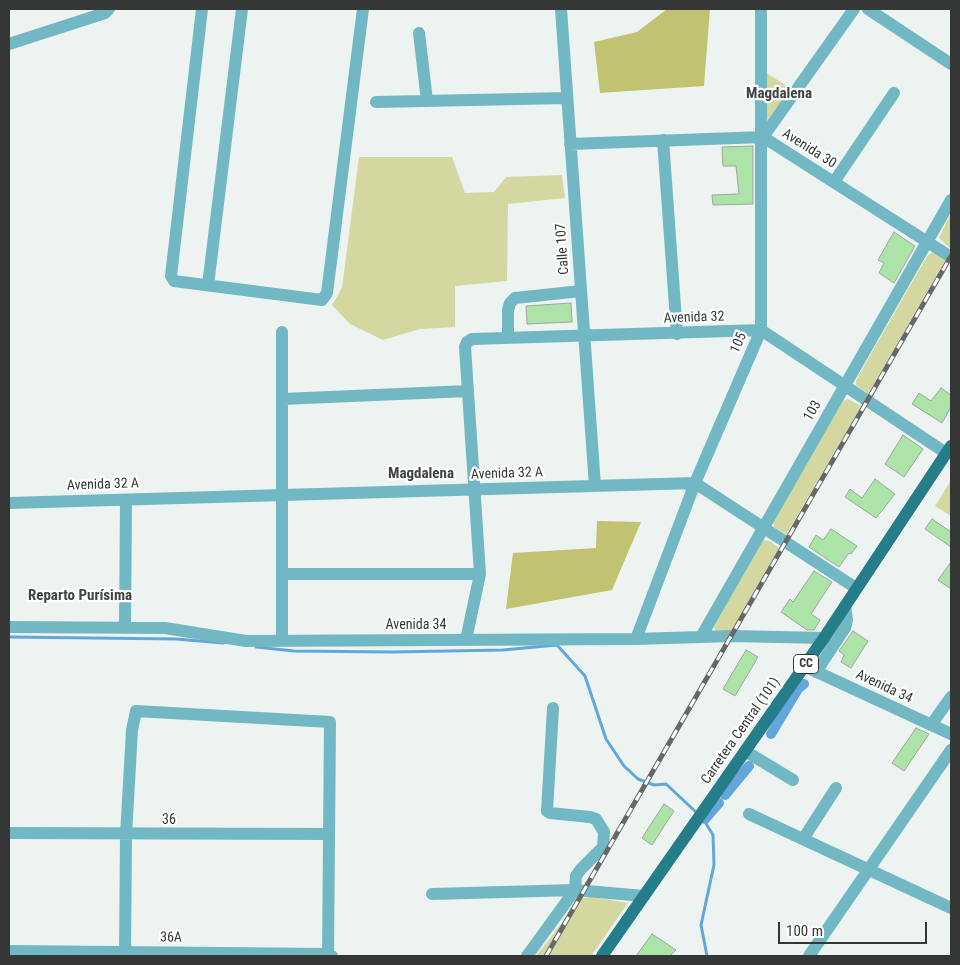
<!DOCTYPE html>
<html>
<head>
<meta charset="utf-8">
<style>
  body { margin:0 }
  #map { position:relative; width:960px; height:965px; overflow:hidden; background:#edf3f1; font-family:"Roboto Condensed",sans-serif }
  canvas { display:block }
  .frame { position:absolute; inset:0; border:10px solid #353737; pointer-events:none }
  .scale { position:absolute; left:778px; top:922px; width:149px; height:22px; box-sizing:border-box; border:2px solid #353737; border-top:0; padding-left:6px; font-size:15px; line-height:18px; white-space:nowrap; color:#353737; -webkit-text-stroke:4px #feffff; paint-order:stroke }
</style>
</head>
<body>
<div id="map">
<canvas width="960" height="965"></canvas>
<div class="frame"></div>
<div class="scale">100 m</div>
</div>
<script>
const ctx = document.querySelector('canvas').getContext('2d');
ctx.lineJoin = 'round';
function fill(path, color) { ctx.fillStyle = color; ctx.fill(path, 'evenodd'); }
const shape = rows => new Path2D(rows.map(r => 'M' + r).join(''));
function strokePath(path, color, width, dash) { ctx.strokeStyle = color; ctx.lineWidth = width; ctx.lineCap = dash ? 'butt' : 'round'; ctx.setLineDash(dash || []); ctx.stroke(path); }
function drawText(font, color, halo, rows, align = 'center') {
  ctx.font = font + ' "Roboto Condensed",sans-serif'; ctx.lineWidth = 4.5; ctx.setLineDash([]); ctx.textBaseline = 'middle'; ctx.strokeStyle = halo; ctx.fillStyle = color; for (const [text, x, y, turn = 0] of rows) {
    ctx.save(); ctx.translate(x, y); ctx.rotate((+turn || 0) * Math.PI / 180); ctx.textAlign = isNaN(turn) ? turn : align; if (halo) ctx.strokeText(text, 0, 0); ctx.fillText(text, 0, 0); ctx.restore();
  }
}
const green = shape([
  [767,73,791,89,767,120],
  [359,157,452,157,465,193,494,192,506,177,562,175,565,198,508,204,507,281,455,286,455,327,420,329,383,340,350,324,332,305,342,288],
  [951,213,951,249,939,238],
  [933,252,946,259,868,394,856,385,856,380,927,256],
  [848,399,861,406,786,535,774,527,773,521,843,401],
  [951,480,951,516,935,506],
  [763,540,770,541,779,548,731,632,716,632,714,627],
  [592,897,628,903,591,956,536,956,581,898]
]);
const forest = shape([
  [667,9,710,9,704,86,600,93,594,42,637,32],
  [597,521,641,522,612,590,506,609,513,553,596,548]
]);
const stream = shape([
  [9,637,176,639,223,643],
  [256,647,294,651,392,652,503,650,557,645,585,676,606,739,624,766,638,779,654,785,666,784,697,813],
  [702,817,713,835,714,865,701,925,707,956]
]);
const canal = shape([
  [771,734,798,689,804,684],
  [725,795,749,766],
  [705,819,719,803]
]);
const building = shape([
  [753,146,753,204,713,205,712,195,739,194,736,166,723,166,722,147,753,146],
  [894,232,915,246,894,283,879,273,884,263,878,260,894,232],
  [571,303,572,322,527,324,526,306,571,303],
  [941,388,951,395,951,407,942,423,912,404,919,393,931,401,941,388],
  [903,435,923,449,904,477,885,464,903,435],
  [875,479,895,494,876,518,845,497,850,489,862,498,875,479],
  [932,519,951,532,951,547,925,529,932,519],
  [831,529,857,546,851,554,849,553,839,567,809,547,816,535,823,540,831,529],
  [951,562,951,589,938,580,951,562],
  [814,571,832,582,811,614,820,620,814,630,807,630,781,612,790,599,793,602,814,571],
  [853,631,868,641,851,668,841,662,844,655,839,651,853,631],
  [746,650,758,657,735,696,723,689,746,650],
  [916,728,929,734,904,771,892,763,916,728],
  [664,804,674,811,652,845,642,838,664,804],
  [652,934,676,950,670,956,636,956,652,934]
]);
const minor = shape([
  [202,9,171,276,174,281,322,300,327,293,363,9],
  [561,9,595,486],
  [868,9,951,64],
  [419,33,427,101],
  [9,44,105,13,109,9],
  [376,102,567,98],
  [763,137,854,9],
  [663,140,677,334],
  [570,144,763,137,951,257],
  [834,182,894,93],
  [208,285,242,9],
  [282,332,282,640],
  [508,338,508,310,510,303,515,298,581,291],
  [283,399,468,391],
  [9,503,695,483,856,588],
  [283,574,480,574],
  [9,627,165,628,246,641,636,639,732,636,824,638],
  [125,627,126,500],
  [701,637,951,200],
  [636,639,695,483,761,330,761,9],
  [466,640,480,574,465,347,467,342,472,339,761,330,946,453],
  [804,666,951,734],
  [816,672,845,628,847,620,845,606],
  [931,725,951,697],
  [745,751,793,780],
  [749,814,951,908],
  [9,833,329,834],
  [803,839,836,788],
  [432,894,575,890,576,876,581,869,603,847,604,832,596,819,590,817,550,813,547,811,553,708],
  [9,951,328,954,332,956],
  [125,956,126,835,132,730,136,711,330,722,328,956],
  [527,956,575,890,644,896],
  [809,956,951,750]
]);
const major = shape([
  [602,956,824,638,951,446]
]);
const rail = shape([
  [546,956,951,256]
]);
const shields = [
  [806,664,25]
];
const shieldNames = [
  ["CC",806,664]
];
const streetNames = [
  ["Avenida 30",809,149,32],
  ["Calle 107",563,249,-94],
  ["Avenida 32",694,318,-2],
  ["105",739,343,-66],
  ["103",813,411,-60],
  ["Avenida 32 A",507,474,-2],
  ["Avenida 32 A",103,485,-2],
  ["Avenida 34",416,625],
  ["Avenida 34",884,687,25],
  ["Carretera Central (101)",741,731,-55],
  ["36",169,820],
  ["36A",171,938,1]
];
const neighbourhoodNames = [
  ["Magdalena",779,94],
  ["Magdalena",421,474],
  ["Reparto Purísima",80,596]
];
fill(green, '#d5d7a0');
fill(forest, '#c1c272');
strokePath(stream, '#63a7da', 3);
strokePath(canal, '#63a7da', 10);
fill(building, '#abe4a6');
strokePath(building, '#a1a4a0', 1);
strokePath(minor, '#71b8c4', 12);
strokePath(major, '#257d8a', 12);
strokePath(rail, '#656867', 5);
strokePath(rail, '#feffff', 3, [9]);
for (const [x, y, w] of shields) { const box = new Path2D(); box.roundRect(x - w / 2, y - 9.5, w, 19, 4); ctx.fillStyle = '#feffff'; ctx.fill(box); strokePath(box, '#353737', 1); }
drawText('bold 12px', '#353737', null, shieldNames);
drawText('14px', '#353737', '#feffff', streetNames);
drawText('bold 15px', '#404443', '#feffff', neighbourhoodNames);
</script>
</body>
</html>
